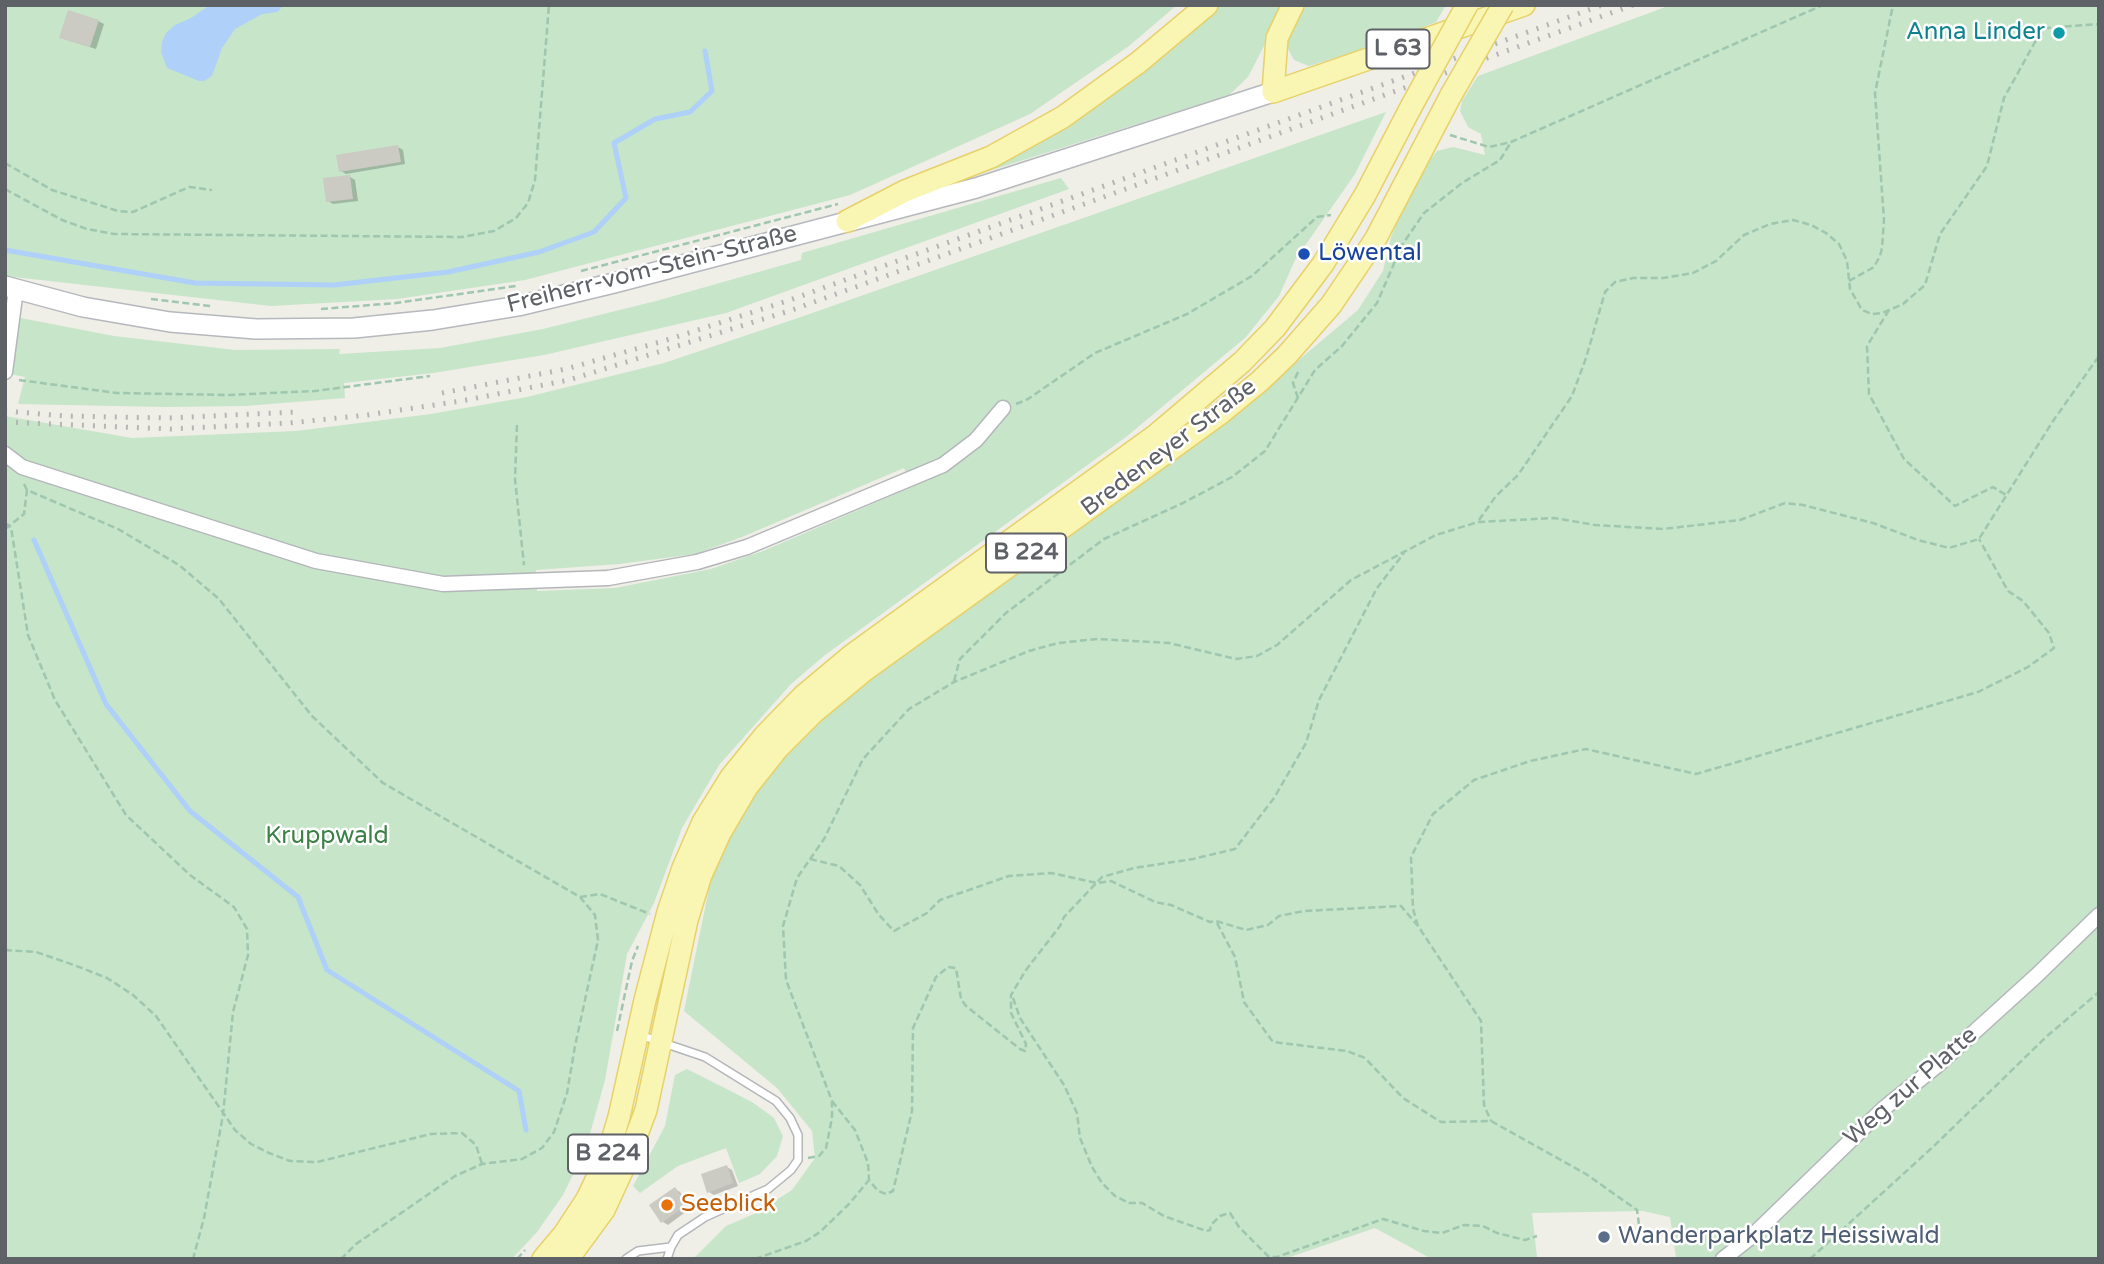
<!DOCTYPE html>
<html>
<head>
<meta charset="utf-8">
<style>
  body { margin:0 }
  #map { position:relative; width:2104px; height:1264px; overflow:hidden; background:#efeee7; font-family:"Varela Round",sans-serif }
  canvas { display:block }
  .frame { position:absolute; inset:0; border:7px solid #5e6166; pointer-events:none }
</style>
</head>
<body>
<div id="map">
<canvas width="2104" height="1264"></canvas>
<div class="frame"></div>
</div>
<script>
const ctx = document.querySelector('canvas').getContext('2d');
ctx.lineJoin = 'round';
function fill(path, color) { ctx.fillStyle = color; ctx.fill(path, 'evenodd'); }
const shape = rows => new Path2D(rows.map(r => 'M' + r).join(''));
function strokePath(path, color, width, dash) { ctx.strokeStyle = color; ctx.lineWidth = width; ctx.lineCap = dash ? 'butt' : 'round'; ctx.setLineDash(dash || []); ctx.stroke(path); }
function drawText(font, color, halo, rows, align = 'center') {
  ctx.font = font + ' "Varela Round",sans-serif'; ctx.lineWidth = 5; ctx.setLineDash([]); ctx.textBaseline = 'middle'; ctx.strokeStyle = halo; ctx.fillStyle = color; for (const [text, x, y, turn = 0] of rows) {
    ctx.save(); ctx.translate(x, y); ctx.rotate((+turn || 0) * Math.PI / 180); ctx.textAlign = isNaN(turn) ? turn : align; if (halo) ctx.strokeText(text, 0, 0); ctx.fillText(text, 0, 0); ctx.restore();
  }
}
const green = shape([
  [5,5,1177,5,1129,46,1030,114,850,195,525,280,397,299,271,306,5,276],
  [1218,5,1285,5,1248,77,1229,95,960,180,1124,84],
  [1305,5,1446,5,1436,22,1378,45,1309,66,1294,60,1286,45],
  [1671,5,2099,5,2099,1259,1432,1259,1375,1228,1284,1259,693,1259,726,1226,754,1214,792,1190,815,1158,812,1131,777,1088,684,1011,712,874,738,817,783,753,868,679,1242,408,1358,310,1383,271,1391,237,1411,190,1423,169,1437,151,1453,147,1485,155,1481,134,1468,127,1460,111,1462,101,1478,76],
  [1643,1211,1670,1217,1676,1257,1537,1257,1532,1213],
  [1386,112,1355,174,1295,260,1279,296,1245,338,1126,437,825,655,791,684,719,765,682,828,654,903,627,954,605,1080,586,1148,563,1195,537,1232,512,1259,5,1259,5,416,132,438,296,431,431,414,527,397,664,363,798,318],
  [904,468,912,487,763,551,711,569,615,588,537,591,536,570,619,564,695,554,742,537],
  [1061,178,1069,189,726,313,544,355,433,373,344,383,345,398,245,406,164,407,18,404,25,377,5,373,5,315,114,336,235,350,340,349,339,354,440,348,543,329,656,301,801,260,802,253],
  [687,1069,752,1102,774,1118,783,1136,777,1156,760,1174,739,1183,726,1148,678,1166,640,1193,633,1186,665,1126,675,1075]
]);
const water = shape([
  [210,5,284,5,277,12,262,14,235,29,222,48,212,76,204,81,199,81,167,68,161,52,162,42,166,33,175,25,191,18]
]);
const shadow = shape([
  [98,21,104,24,96,49,67,40],
  [398,147,403,150,405,164,346,174,341,171],
  [350,177,355,180,358,201,333,204,328,201],
  [727,1167,732,1170,738,1186,714,1195,709,1192],
  [675,1189,680,1192,691,1208,668,1225,663,1222]
]);
const stream = shape([
  [5,250,195,283,334,285,448,272,539,252,594,232,626,198,614,143,655,119,690,112,712,91,705,51],
  [34,540,106,704,190,811,298,897,327,970,519,1091,526,1130]
]);
const building = shape([
  [68,10,99,20,90,47,59,38],
  [398,145,401,162,339,172,336,155],
  [350,175,353,199,326,202,323,178],
  [727,1165,733,1183,707,1193,701,1174],
  [675,1187,687,1205,661,1223,649,1205]
]);
const path = shape([
  [1450,135,1489,147,1511,142,1823,5],
  [5,163,52,190,118,211,133,212,189,187,212,190],
  [5,189,62,220,87,229,114,234,462,237,494,231,516,218,528,203,535,180,549,5],
  [581,271,838,204],
  [1849,281,1874,267,1880,256,1882,248,1884,220,1875,93,1893,5],
  [151,299,210,306],
  [321,309,396,303,516,286],
  [1889,310,1867,346,1869,394,1904,459,1955,506,1993,487,2006,495],
  [1298,372,1293,383,1298,398],
  [19,380,117,393,229,395,315,391,430,376],
  [1016,404,1028,399,1095,353,1187,314,1252,276,1317,217,1331,215],
  [517,425,515,479,524,565],
  [24,484,27,490,118,529,179,565,219,599,312,716,383,783,580,897,595,915,598,940,575,1046,567,1093,554,1132,542,1148,522,1159,482,1164,455,1176,356,1244,341,1259],
  [1479,520,1496,496,1518,475,1572,396,1586,358,1605,292,1615,282,1633,278,1663,278,1693,273,1716,261,1744,235,1770,224,1793,220,1811,225,1826,233,1839,244,1847,261,1850,289,1862,310,1872,314,1882,313,1903,304,1925,285,1940,234,1987,166,2004,98,2035,42,2046,28,2099,24],
  [5,523,11,527,28,635,55,700,126,815,190,875,234,907,247,929,248,955,233,1012,223,1115,204,1218,193,1259],
  [5,529,24,514,27,490],
  [954,681,960,659,1006,613,1104,539,1183,503,1232,477,1265,451,1315,370,1342,346,1377,303,1402,245,1424,213,1462,183,1500,160,1511,142],
  [810,859,839,866,860,885,879,915,894,931,927,913,940,900,1009,876,1051,873,1097,883,1111,881,1155,902,1171,905,1210,922,1216,921,1246,930,1268,925,1279,916,1304,911,1401,906,1418,926,1481,1021,1484,1105,1491,1121],
  [580,897,600,894,650,914],
  [1217,923,1235,957,1244,1002,1273,1042,1347,1051,1365,1058,1403,1098,1441,1122,1491,1121,1586,1174,1637,1210,1640,1232],
  [1418,926,1413,909,1411,857,1433,814,1474,780,1530,761,1586,749,1696,774,1978,692,2028,667,2054,648,2049,633,2023,601,2008,591,1979,539],
  [5,950,36,952,74,965,107,978,133,995,156,1016,235,1130,251,1144,269,1153,290,1161,317,1162,431,1134,462,1133,476,1145,482,1164],
  [1013,998,1020,1018,1064,1085,1077,1113,1080,1138,1092,1167,1102,1183,1115,1196,1129,1203,1142,1203,1164,1216,1206,1231,1210,1230,1211,1225,1220,1216,1230,1213,1239,1227,1269,1257,1277,1257,1383,1219,1424,1231,1442,1233,1464,1225,1483,1226,1497,1233,1525,1240,1537,1236],
  [617,1031,632,961,638,946],
  [832,1101,855,1130,868,1163,869,1180,878,1191,886,1194,893,1191,912,1111,913,1028,936,977,948,967,956,968,961,999,966,1006,1020,1049,1025,1051,1026,1044,1011,1013,1011,995,1026,970,1060,926,1064,917,1102,877,1134,868,1193,859,1235,849,1274,798,1306,743,1319,700,1377,588,1404,553],
  [808,1158,819,1156,826,1148,832,1118,832,1101,786,980,783,926,797,878,824,839,863,759,909,709,954,682,1029,651,1058,643,1098,639,1169,643,1236,659,1257,656,1277,645,1351,580,1436,535,1478,522,1554,518,1595,525,1663,529,1740,520,1785,503,1803,505,1873,523,1918,540,1949,548,1979,539,2053,421,2099,356],
  [517,1259,525,1250],
  [755,1259,806,1241,820,1232,849,1204,869,1180],
  [1810,1259,1935,1145,2046,1037,2099,992]
]);
const service = shape([
  [640,1035,705,1057,776,1101,790,1118,798,1135,798,1160,791,1170,768,1189,705,1217,678,1235,671,1247,667,1259],
  [626,1259,638,1251,671,1247]
]);
const minor = shape([
  [5,372,16,289],
  [5,454,22,467,316,561,443,584,608,578,697,562,747,547,943,465,976,440,1003,408],
  [1723,1259,1751,1237,1883,1109,1939,1064,2036,976,2099,915]
]);
const secondary = shape([
  [5,286,83,307,170,322,256,329,354,328,433,320,518,306,614,283,976,188,1273,92]
]);
const primary = shape([
  [1293,5,1277,38,1273,92,1524,5],
  [847,221,905,191,991,157,1063,117,1139,62,1207,5],
  [543,1259,564,1234,587,1199,607,1157,619,1117,645,1000,668,912,683,868,703,822,731,777,765,735,803,696,852,655,1156,435,1242,362,1275,328,1323,264,1365,195,1411,107],
  [568,1259,604,1210,628,1158,646,1110,687,920,701,875,720,833,747,787,778,748,813,713,865,670,1221,413,1260,381,1287,355,1331,305,1375,240,1451,95]
]);
const rail = shape([
  [442,393,566,369,670,339,790,300,1602,5],
  [5,411,65,416,169,418,296,412],
  [5,422,170,429,289,423,367,415,461,401,569,380,792,310,1633,5]
]);
const primaryBridge = shape([
  [1451,95,1503,5],
  [1411,107,1467,5]
]);
const markers = [
  [2059,33,7,"#0f9aa8"],
  [1304,254,7,"#1a4fb4"],
  [667,1205,7,"#e8710a"],
  [1604,1237,7,"#5c6f8a"]
];
const shields = [
  [1398,49,63],
  [1026,553,80],
  [608,1154,80]
];
const shieldNames = [
  ["L 63",1398,49],
  ["B 224",1026,553],
  ["B 224",608,1154]
];
const cultureNames = [
  ["Anna Linder",2045,33]
];
const transitNames = [
  ["Löwental",1318,254]
];
const streetNames = [
  ["Freiherr-vom-Stein-Straße",652,270,-14],
  ["Bredeneyer Straße",1169,448,-37],
  ["Weg zur Platte",1911,1087,-41]
];
const parkNames = [
  ["Kruppwald",327,837]
];
const foodNames = [
  ["Seeblick",681,1205]
];
const serviceNames = [
  ["Wanderparkplatz Heissiwald",1618,1237]
];
fill(green, '#c6e5c9');
fill(water, '#aed0f9');
fill(shadow, '#0003');
strokePath(stream, '#aed0f9', 5);
fill(building, '#cbcac3');
strokePath(service, '#b4b6ba', 10);
strokePath(minor, '#b4b6ba', 17);
strokePath(secondary, '#b5b8bd', 22);
strokePath(primary, '#e7d168', 24);
strokePath(path, '#9fc6ae', 2.5, [7, 3.5]);
strokePath(service, '#fff', 7);
strokePath(minor, '#fff', 14);
strokePath(secondary, '#fff', 19);
strokePath(primary, '#f9f5b2', 21);
strokePath(rail, '#b5b5b6', 5, [2, 9]);
strokePath(primaryBridge, '#e7d168', 24, []);
strokePath(primaryBridge, '#f9f5b2', 21);
for (const [x, y, r, color] of markers) { const dot = new Path2D(); dot.arc(x, y, r, 0, 2 * Math.PI); ctx.fillStyle = color; ctx.fill(dot); strokePath(dot, '#fff', 2.5); }
for (const [x, y, w] of shields) { const box = new Path2D(); box.roundRect(x - w / 2, y - 19.5, w, 39, 5); ctx.fillStyle = '#fff'; ctx.fill(box); strokePath(box, '#5e6166', 2); }
drawText('bold 23px', '#5e6166', null, shieldNames);
drawText('24px', '#0d838f', '#fff', cultureNames, 'right');
drawText('24px', '#164399', '#fff', transitNames, 'left');
drawText('24px', '#5e6166', '#fff', streetNames);
drawText('24px', '#3b8045', '#fff', parkNames);
drawText('24px', '#c56008', '#fff', foodNames, 'left');
drawText('24px', '#4e5e75', '#fff', serviceNames, 'left');
</script>
</body>
</html>
